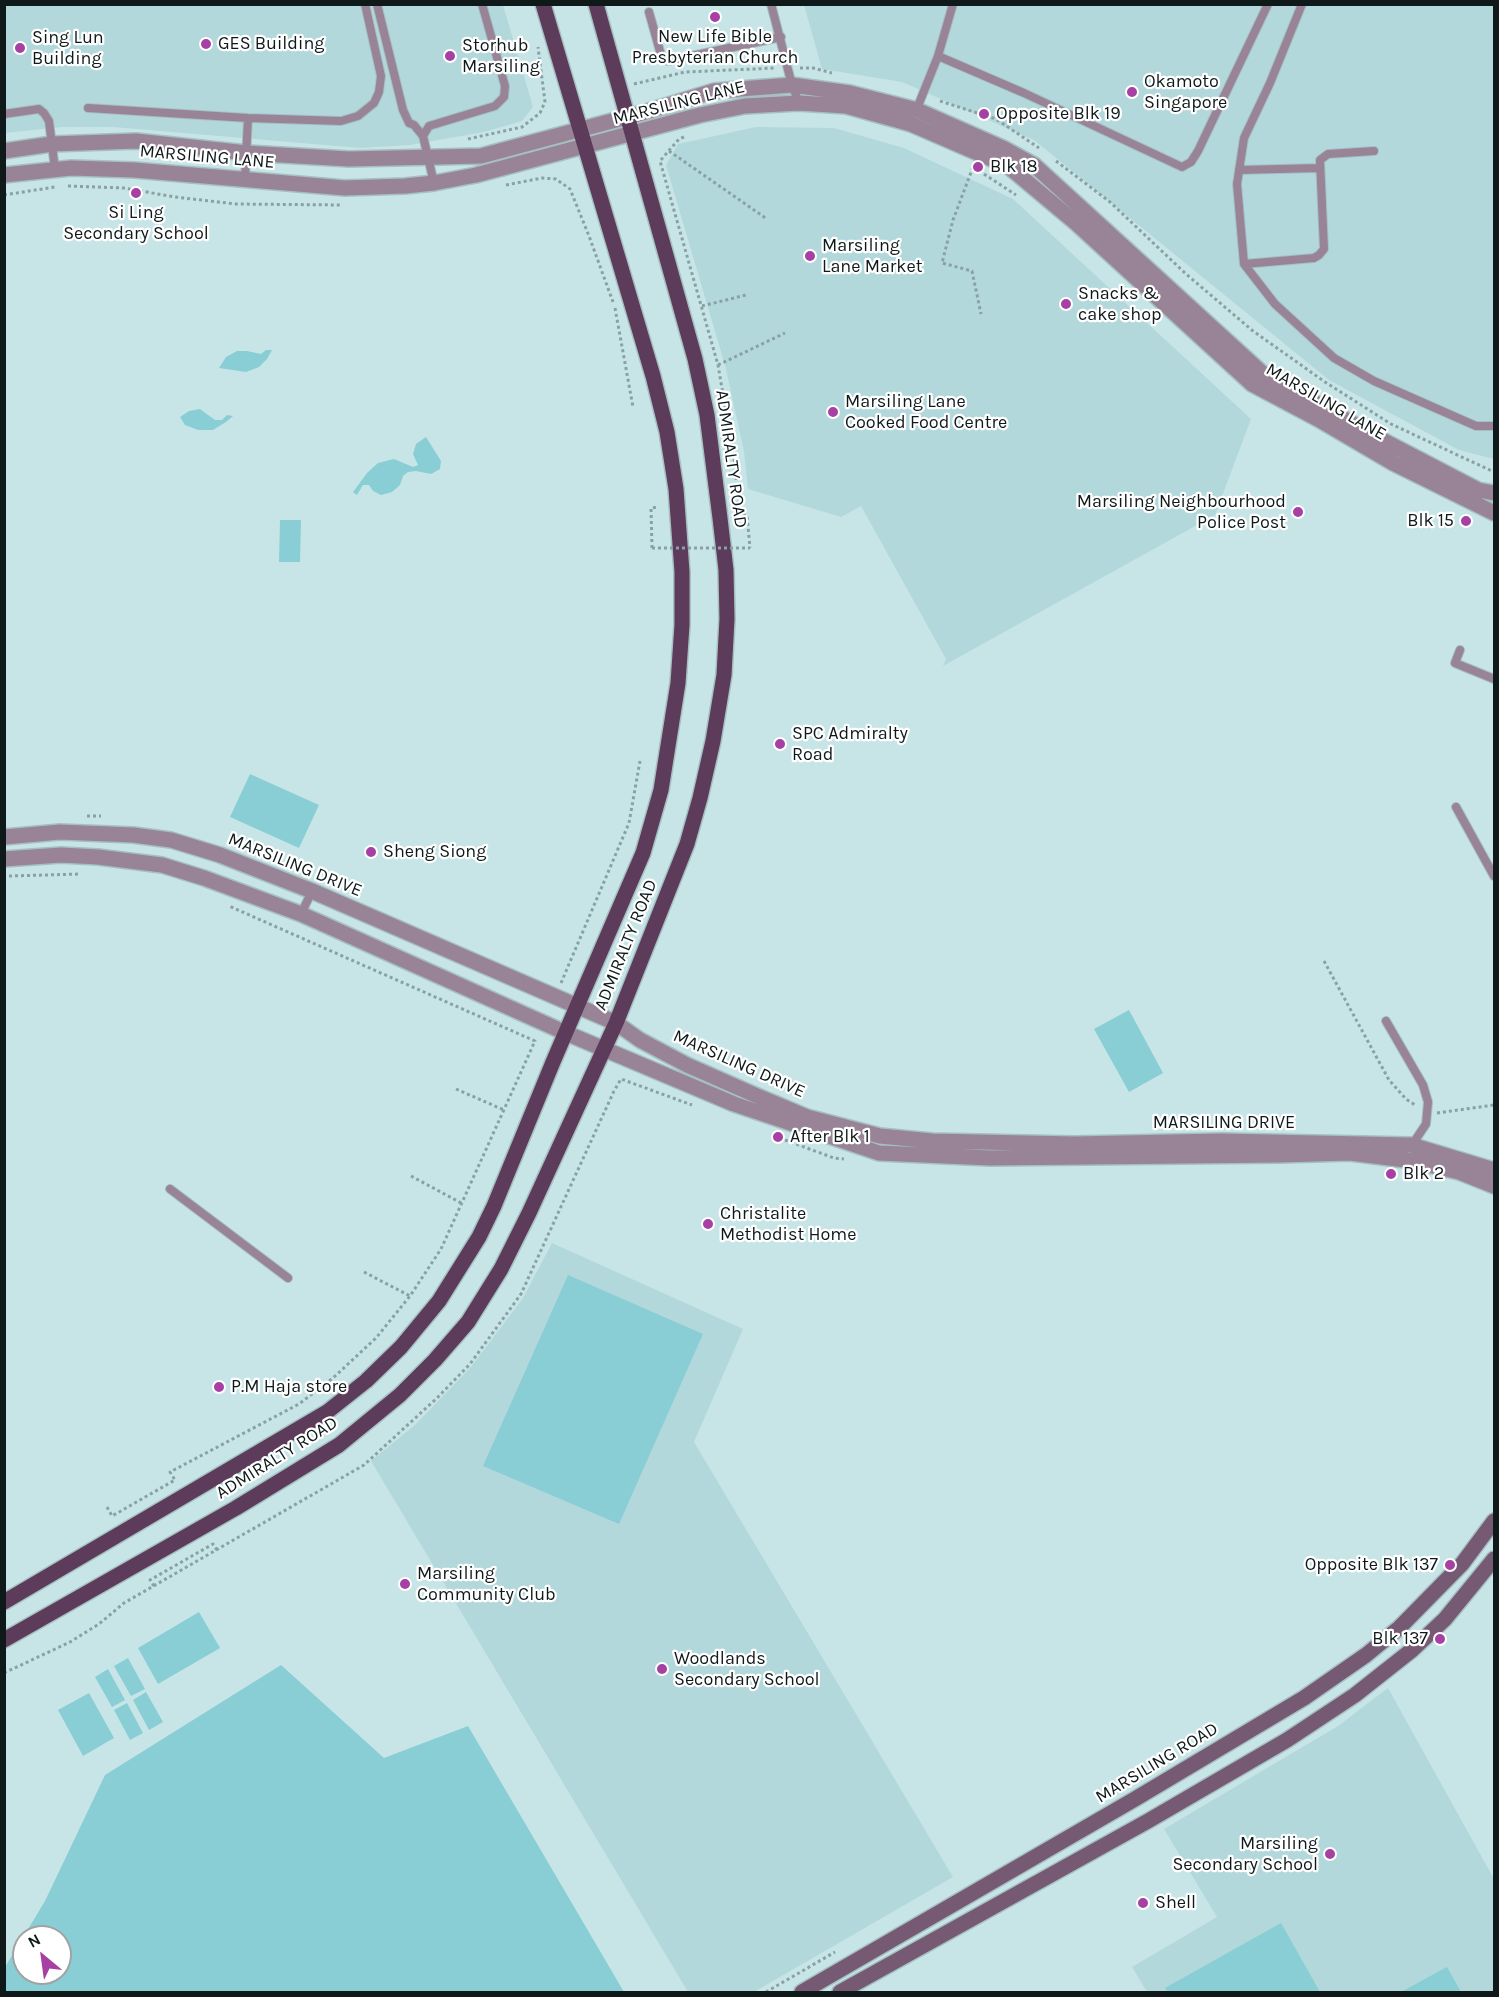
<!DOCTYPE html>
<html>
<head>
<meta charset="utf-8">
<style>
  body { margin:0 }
  #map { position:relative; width:1499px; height:1997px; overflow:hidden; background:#c7e5e7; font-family:Karla,sans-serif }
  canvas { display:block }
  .frame { position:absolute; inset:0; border:6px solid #0f191a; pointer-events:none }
  .north { position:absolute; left:12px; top:1925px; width:60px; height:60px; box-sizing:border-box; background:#fff; border:2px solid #9fa3a3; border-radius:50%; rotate:331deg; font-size:16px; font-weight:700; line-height:24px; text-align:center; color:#0f191a }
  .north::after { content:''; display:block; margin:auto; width:21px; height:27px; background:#a740a3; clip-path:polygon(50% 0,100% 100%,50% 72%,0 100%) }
</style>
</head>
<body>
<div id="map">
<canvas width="1499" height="1997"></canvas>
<div class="frame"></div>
<div class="north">N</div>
</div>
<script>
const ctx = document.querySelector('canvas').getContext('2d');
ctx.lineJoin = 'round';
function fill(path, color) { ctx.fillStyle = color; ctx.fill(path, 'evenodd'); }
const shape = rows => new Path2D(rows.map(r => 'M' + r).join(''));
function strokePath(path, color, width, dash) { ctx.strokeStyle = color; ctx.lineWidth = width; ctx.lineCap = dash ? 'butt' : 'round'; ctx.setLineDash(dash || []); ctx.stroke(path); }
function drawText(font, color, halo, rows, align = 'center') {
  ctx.font = font + ' Karla,sans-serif'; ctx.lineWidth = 4.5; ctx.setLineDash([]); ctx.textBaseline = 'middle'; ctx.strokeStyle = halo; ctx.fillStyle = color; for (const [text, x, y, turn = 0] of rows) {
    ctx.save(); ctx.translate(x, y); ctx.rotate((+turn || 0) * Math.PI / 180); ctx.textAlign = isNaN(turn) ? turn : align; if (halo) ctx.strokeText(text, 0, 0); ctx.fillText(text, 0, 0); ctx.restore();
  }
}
const built = shape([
  [5,5,503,5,533,107,522,121,484,132,410,145,360,148,113,127,62,127,5,133],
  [804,5,1494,5,1494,459,1459,450,1329,380,1034,140,902,82,822,69],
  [756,127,834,128,904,148,1013,199,1251,419,1215,515,943,666,946,659,861,506,841,517,748,489,744,451,725,365,666,165,678,144],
  [552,1243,743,1329,694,1442,953,1877,754,1992,688,1992,371,1461,415,1425,471,1367,523,1298],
  [1388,1688,1494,1879,1494,1992,1147,1992,1132,1967,1217,1917,1164,1829,1338,1726]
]);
const green = shape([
  [266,350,272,350,267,359,259,367,246,372,219,368,226,357,237,351,247,351,261,354],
  [200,409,215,420,222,420,227,415,233,416,226,422,213,430,198,430,185,425,180,417,189,411],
  [426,437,441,461,440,469,431,474,416,471,408,472,403,476,400,485,392,492,381,495,373,491,369,485,363,485,357,495,353,492,367,473,378,463,394,459,413,467,418,465,413,454,416,444],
  [280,520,301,520,300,562,279,562],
  [250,774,319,805,299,848,230,817],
  [1129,1010,1163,1073,1129,1092,1094,1029],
  [568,1275,703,1334,619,1524,483,1466],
  [199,1612,220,1648,158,1684,138,1648],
  [128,1658,145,1689,131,1696,114,1666],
  [281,1665,384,1758,468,1726,624,1992,5,1992,5,1967,45,1901,105,1775],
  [24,1937,60,1937,60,1973,24,1973],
  [108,1669,125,1700,112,1707,95,1677],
  [146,1692,163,1722,149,1730,133,1700],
  [89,1693,114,1738,83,1756,58,1710],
  [127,1703,143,1733,130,1740,114,1710],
  [1281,1923,1320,1992,1168,1992,1165,1988],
  [1447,1967,1461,1992,1401,1992]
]);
const path = shape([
  [800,68,813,68,832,73],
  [634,84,685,72,776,68],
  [940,101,996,119,1039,148],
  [684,137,679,139,660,161,718,365,736,470,737,516],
  [468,139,522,127,540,113,545,102,538,47],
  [669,151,767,219],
  [1056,161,1110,202,1186,274,1253,331,1325,382,1391,424,1494,472],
  [973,167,953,220,942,263,972,271,981,314],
  [984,174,1016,195],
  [506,185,542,178,556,179,570,189,589,236,613,302],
  [68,186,124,188,175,197,236,204,342,205],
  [4,195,55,187],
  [702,306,746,295],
  [615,308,633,407],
  [718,365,785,333],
  [737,516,747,515,750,548],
  [652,548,651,508,659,507],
  [87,816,101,816],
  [9,876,81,874],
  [1324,961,1389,1080,1406,1099,1415,1105],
  [561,983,629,823,640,761],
  [456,1089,504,1110],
  [1437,1113,1494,1105],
  [785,1140,834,1158,844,1159],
  [411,1176,463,1204],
  [364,1272,410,1296],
  [107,1507,112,1516,175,1480,170,1472,299,1404,333,1378,376,1338,410,1296,441,1249,535,1041,229,906],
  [154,1586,150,1580,213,1544,217,1550],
  [4,1673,70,1642,99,1624,124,1603,364,1465,437,1398,470,1364,521,1294,614,1091,621,1079,692,1105],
  [766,1992,835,1952]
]);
const lane = shape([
  [377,4,403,110,409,123,414,125,423,136,434,183],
  [771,4,792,85,799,103],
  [1302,4,1270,83,1244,138,1237,184,1244,264,1275,304,1334,358,1374,381,1476,426,1494,426],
  [649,12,661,55,668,61,781,37],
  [938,56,1024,93,1182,167,1191,162,1198,151,1268,4],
  [88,108,248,118,341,121,358,116,374,103,379,92,381,76,365,4],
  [916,111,938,56,953,4],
  [4,114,39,109,44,113,49,121,55,169],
  [423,136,429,126,495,106,504,97,505,86,482,4],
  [1239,170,1319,168],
  [245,179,248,118],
  [1244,264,1314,258,1319,255,1324,249,1320,160,1328,154,1374,151],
  [1460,650,1455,663,1494,679],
  [1456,807,1494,876],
  [301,914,312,891],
  [1386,1021,1423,1085,1428,1102,1426,1124,1412,1145],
  [170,1189,288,1278]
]);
const street = shape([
  [4,151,52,144,136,141,247,153,349,159,481,156,642,113,714,91,792,85,850,93,917,110,1003,148,1034,165,1262,373,1380,439,1478,490,1494,493],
  [4,175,71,168,134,170,345,188,405,186,434,183,476,175,700,115,745,106,799,103,846,106,911,124,1008,166,1076,223,1252,384,1318,419,1393,463,1494,513],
  [4,837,60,832,133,835,171,840,220,855,312,891,616,1023,640,1040,687,1065,755,1095,807,1117,880,1136,932,1141,1074,1144,1222,1141,1411,1145,1494,1170],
  [4,859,61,855,98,857,162,865,204,878,301,914,566,1033,734,1104,879,1153,990,1158,1279,1155,1350,1153,1413,1161,1459,1172,1494,1186]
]);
const secondary = shape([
  [802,1992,1135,1799,1304,1698,1366,1655,1399,1628,1462,1564,1494,1521],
  [840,1992,1148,1821,1287,1740,1355,1695,1412,1650,1445,1619,1494,1559]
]);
const primary = shape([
  [4,1602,327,1412,366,1381,401,1347,439,1301,479,1237,494,1206,553,1062,643,853,661,790,678,683,682,625,682,572,676,489,667,432,653,376,543,4],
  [4,1640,236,1508,339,1445,400,1395,435,1360,468,1322,501,1269,529,1213,616,1023,687,844,700,798,713,741,724,675,727,619,726,570,720,518,707,415,695,359,596,4]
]);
const pathBridge = shape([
  [652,548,750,548]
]);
const markers = [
  [715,17,6,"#a740a3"],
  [206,44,6,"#a740a3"],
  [20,48,6,"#a740a3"],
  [450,56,6,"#a740a3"],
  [1132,92,6,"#a740a3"],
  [984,114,6,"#a740a3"],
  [978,167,6,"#a740a3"],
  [136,193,6,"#a740a3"],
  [810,256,6,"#a740a3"],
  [1066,304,6,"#a740a3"],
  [833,412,6,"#a740a3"],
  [1298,512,6,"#a740a3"],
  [1466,521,6,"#a740a3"],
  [780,744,6,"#a740a3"],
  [371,852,6,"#a740a3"],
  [778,1137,6,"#a740a3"],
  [1391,1174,6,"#a740a3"],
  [708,1224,6,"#a740a3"],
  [219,1387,6,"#a740a3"],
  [1450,1565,6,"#a740a3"],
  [405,1584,6,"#a740a3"],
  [1440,1639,6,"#a740a3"],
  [662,1669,6,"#a740a3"],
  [1330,1854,6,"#a740a3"],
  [1143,1903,6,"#a740a3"]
];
const poiNames = [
  ["New Life Bible",715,37,"center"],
  ["Presbyterian Church",715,58,"center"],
  ["Sing Lun",32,38],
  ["Building",32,59],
  ["GES Building",218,44],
  ["Storhub",462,46],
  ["Marsiling",462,67],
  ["Okamoto",1144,82],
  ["Singapore",1144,103],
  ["Opposite Blk 19",996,114],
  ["Blk 18",990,167],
  ["Si Ling",136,213,"center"],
  ["Secondary School",136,234,"center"],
  ["Marsiling",822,246],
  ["Lane Market",822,267],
  ["Snacks &",1078,294],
  ["cake shop",1078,315],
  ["Marsiling Lane",845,402],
  ["Cooked Food Centre",845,423],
  ["Marsiling Neighbourhood",1286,502,"right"],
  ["Police Post",1286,523,"right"],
  ["Blk 15",1454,521,"right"],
  ["SPC Admiralty",792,734],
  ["Road",792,755],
  ["Sheng Siong",383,852],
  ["After Blk 1",790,1137],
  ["Blk 2",1403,1174],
  ["Christalite",720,1214],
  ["Methodist Home",720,1235],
  ["P.M Haja store",231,1387],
  ["Opposite Blk 137",1438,1565,"right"],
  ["Marsiling",417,1574],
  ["Community Club",417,1595],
  ["Blk 137",1428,1639,"right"],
  ["Woodlands",674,1659],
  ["Secondary School",674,1680],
  ["Marsiling",1318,1844,"right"],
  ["Secondary School",1318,1865,"right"],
  ["Shell",1155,1903]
];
const streetNames = [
  ["MARSILING LANE",679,103,-14],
  ["MARSILING LANE",207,157,5],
  ["MARSILING LANE",1326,402,30],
  ["ADMIRALTY ROAD",731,459,82],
  ["MARSILING DRIVE",295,865,22],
  ["ADMIRALTY ROAD",626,945,-68],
  ["MARSILING DRIVE",739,1064,24],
  ["MARSILING DRIVE",1224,1123],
  ["ADMIRALTY ROAD",277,1458,-32],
  ["MARSILING ROAD",1157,1763,-31]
];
fill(built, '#b2d8dc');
fill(green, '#89ced5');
strokePath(lane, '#a6c0c2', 10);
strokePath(street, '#a6c0c2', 18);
strokePath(secondary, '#a6c0c2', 18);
strokePath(primary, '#a6c0c2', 18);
strokePath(path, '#8aa1a3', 3, [3, 3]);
strokePath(lane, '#988496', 8);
strokePath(street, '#988496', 15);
strokePath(secondary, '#765973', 15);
strokePath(primary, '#5d3b5a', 15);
strokePath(pathBridge, '#8aa1a3', 3, [3, 3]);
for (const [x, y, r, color] of markers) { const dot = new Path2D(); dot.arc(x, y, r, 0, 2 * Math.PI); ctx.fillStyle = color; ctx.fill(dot); strokePath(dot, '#fff', 2); }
drawText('18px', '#0f191a', '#fff', poiNames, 'left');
drawText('18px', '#0f191a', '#fff', streetNames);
</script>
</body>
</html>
